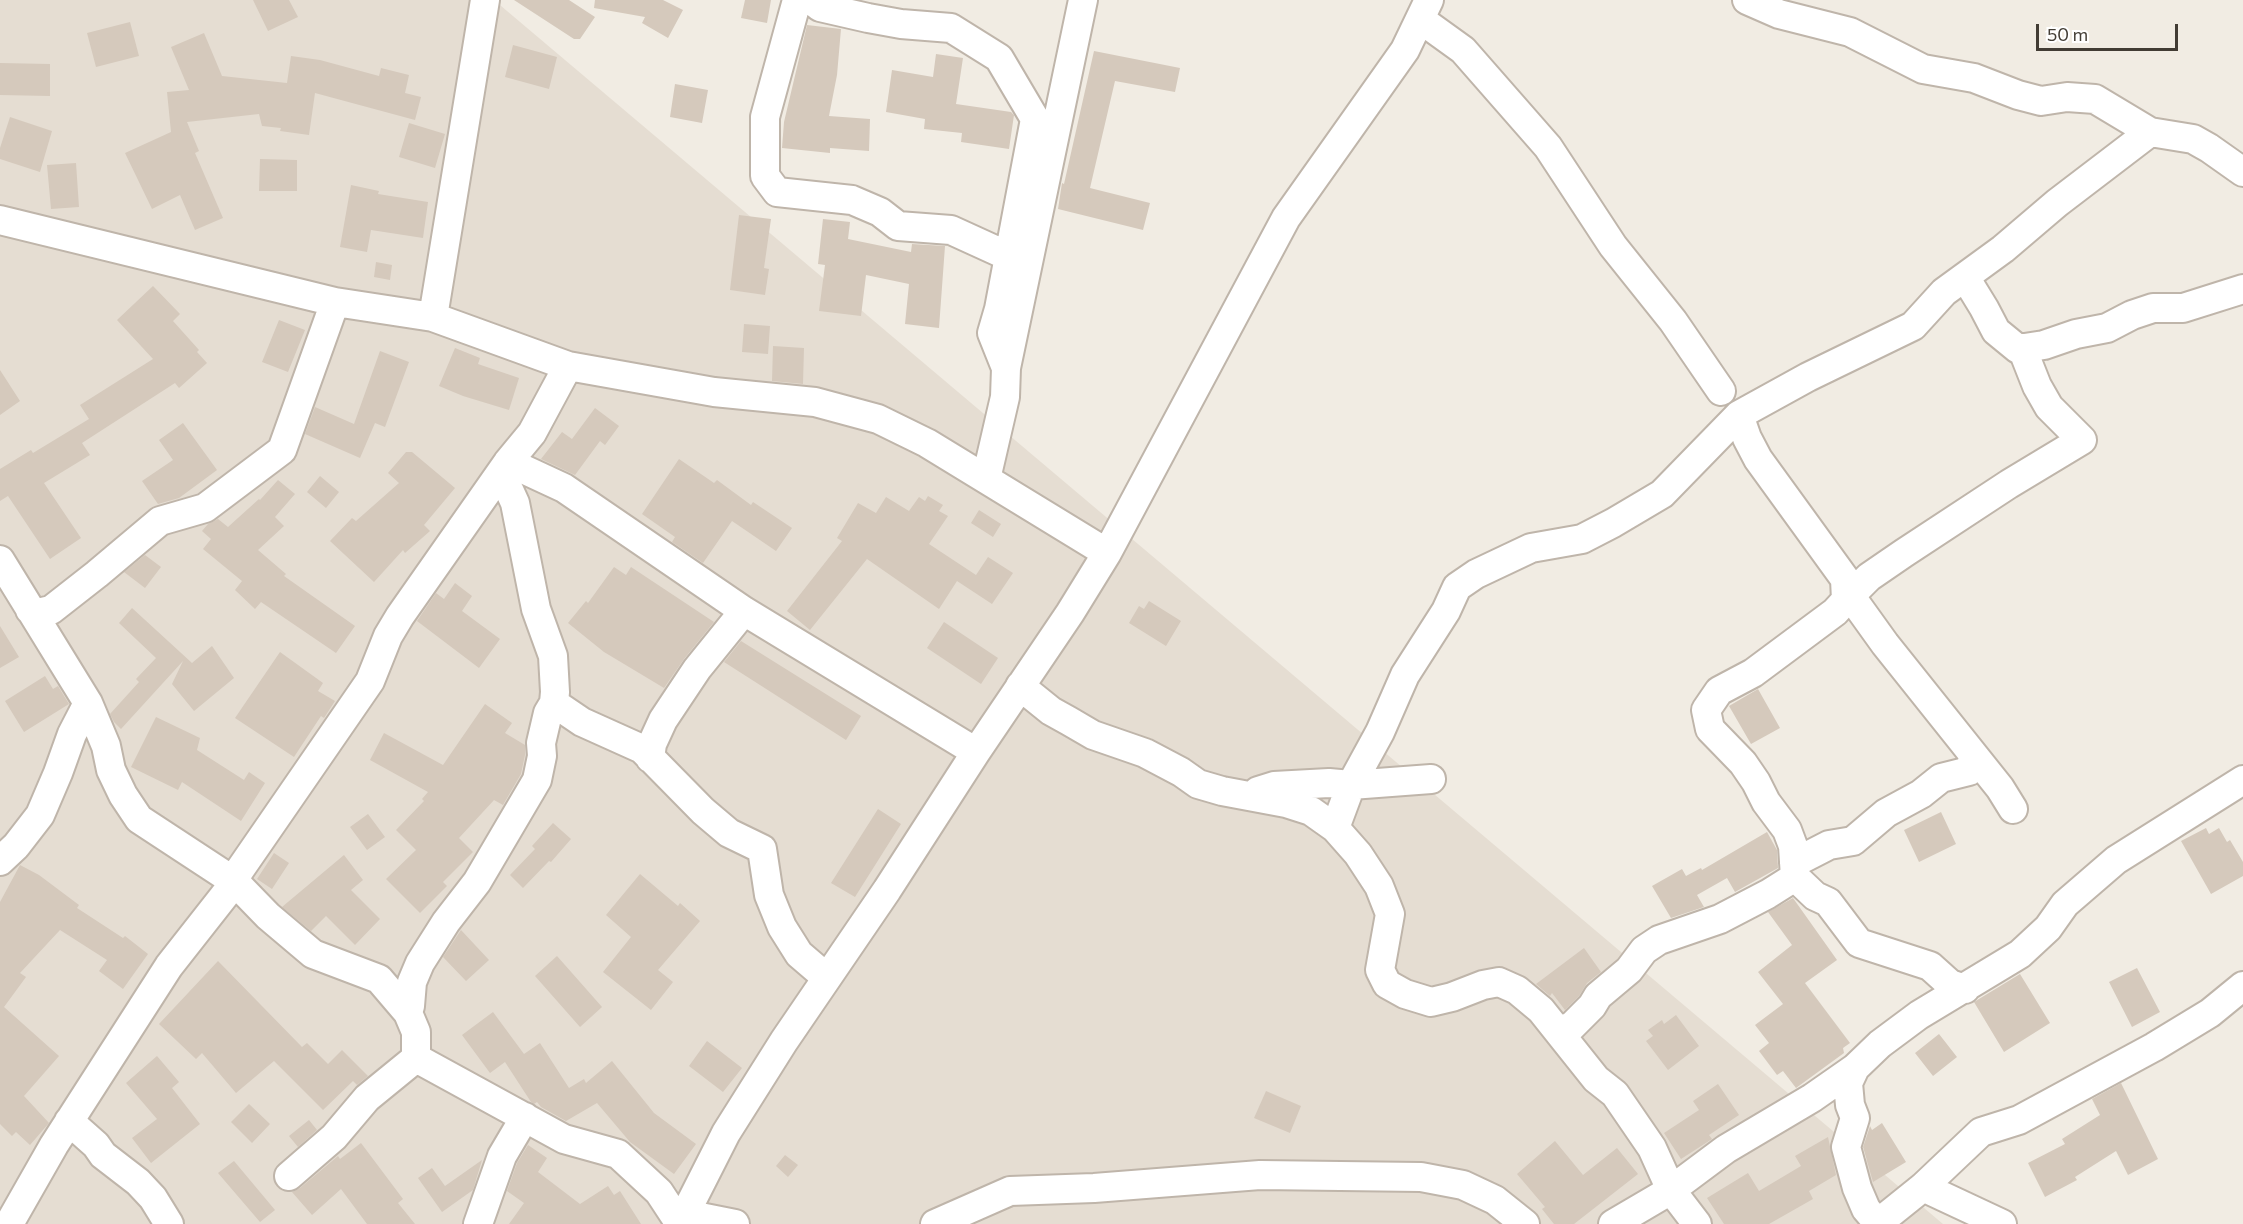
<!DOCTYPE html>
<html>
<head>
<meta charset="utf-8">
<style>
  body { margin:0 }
  #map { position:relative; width:2243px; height:1224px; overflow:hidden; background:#f1ece3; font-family:Commissioner,sans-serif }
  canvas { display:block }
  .scale { position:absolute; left:2036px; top:24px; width:142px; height:27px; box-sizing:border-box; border:3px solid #423c34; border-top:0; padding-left:8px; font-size:18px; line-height:21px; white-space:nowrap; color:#423c34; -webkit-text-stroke:4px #fff; paint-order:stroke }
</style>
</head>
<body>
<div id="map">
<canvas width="2243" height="1224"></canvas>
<div class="scale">50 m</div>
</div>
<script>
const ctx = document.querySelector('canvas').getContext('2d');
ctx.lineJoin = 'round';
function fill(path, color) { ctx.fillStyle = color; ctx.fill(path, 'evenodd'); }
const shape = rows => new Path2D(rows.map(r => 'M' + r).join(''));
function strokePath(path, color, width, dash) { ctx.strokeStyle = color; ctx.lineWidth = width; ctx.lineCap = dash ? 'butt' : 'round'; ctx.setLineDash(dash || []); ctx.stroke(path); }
const residential = shape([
  [0,0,494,0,1943,1224,0,1224]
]);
const building = shape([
  [253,0,289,0,298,17,268,31],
  [514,0,569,0,595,17,580,39,574,39],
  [595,0,663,0,683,10,668,38,642,23,645,17,594,8],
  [745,0,771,0,767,23,741,18],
  [130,22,139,56,96,67,87,33],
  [807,25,841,29,837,75,829,116,870,119,869,151,830,148,830,153,782,148,784,122],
  [204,33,222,76,287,83,291,56,320,60,379,76,381,68,409,75,405,93,421,97,415,120,315,93,309,135,280,131,281,128,262,126,259,114,187,122,199,151,195,153,223,218,195,230,180,195,152,209,125,153,171,132,167,92,189,90,171,47],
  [513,45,557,57,549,89,505,77],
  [1094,51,1180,68,1175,92,1115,81,1090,188,1150,203,1143,230,1058,209,1062,183,1064,184],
  [936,54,963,58,956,104,1011,112,1014,115,1009,149,961,142,962,133,924,129,925,119,886,112,892,70,933,77],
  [0,63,50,64,50,96,0,95],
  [675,84,708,90,702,123,670,117],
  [10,117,52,131,40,172,0,159,0,148],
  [409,123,445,134,435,168,399,157],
  [260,159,297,160,297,191,259,191],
  [76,163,79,207,51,209,47,165],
  [351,185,379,191,378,194,428,202,423,238,371,230,367,252,340,247],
  [739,215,771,219,764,268,769,269,765,295,730,290],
  [823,219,850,222,848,239,911,252,912,244,945,246,939,328,905,324,909,284,866,275,861,316,819,311,825,265,818,264],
  [376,262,392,265,390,280,374,277],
  [153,286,180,314,173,321,199,350,197,352,207,363,179,388,175,383,82,443,90,455,44,483,81,538,50,559,8,496,0,501,0,469,31,450,33,453,89,419,80,405,153,359,117,320],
  [279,320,305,330,288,372,262,362],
  [744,324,770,326,768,354,742,352],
  [773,346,804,348,803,384,772,381],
  [455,348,480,358,478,364,519,378,509,410,463,396,439,386],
  [380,351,409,362,385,427,375,423,360,458,305,434,315,407,354,424],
  [0,370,20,401,0,415],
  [595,408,619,426,605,445,600,441,575,475,541,459,562,432,572,439],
  [183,423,217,470,179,498,158,504,142,481,173,460,159,440],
  [406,452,412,452,455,488,424,525,430,531,405,553,403,550,374,582,330,541,352,518,356,521,399,483,388,473],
  [679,459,714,483,717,480,751,505,753,502,792,528,776,551,732,521,703,563,672,542,675,537,642,514],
  [320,476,339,492,326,508,307,492],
  [278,480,295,494,275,517,284,526,258,550,286,574,284,576,355,626,336,653,261,602,255,609,235,590,242,581,203,549,211,539,202,531,208,524,218,519,228,527,259,499,260,500],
  [928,496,943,505,939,511,948,516,929,544,976,575,988,557,1013,573,992,604,957,581,939,609,867,559,810,630,787,611,842,541,837,538,858,503,876,513,886,497,909,511,919,497,925,501],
  [979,510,1001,524,993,537,971,523],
  [145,555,161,567,145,588,124,572],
  [614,567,626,575,631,567,714,622,684,659,664,688,604,652,568,623,586,601,588,603],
  [455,583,472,596,462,611,500,639,479,668,417,621,436,593,444,599],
  [1149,601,1181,621,1166,646,1129,623,1139,606,1144,609],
  [132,608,192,663,212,646,234,678,194,711,172,684,183,661,121,729,114,722,110,714,139,682,136,679,156,658,119,623],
  [944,622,998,658,981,684,927,648],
  [0,626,19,657,0,668],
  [741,641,861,716,846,740,724,662],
  [280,652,323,683,318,691,335,701,324,718,321,716,294,757,235,718],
  [45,676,53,689,58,686,69,704,24,732,5,701],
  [1758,689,1780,728,1751,744,1729,706],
  [485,704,512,723,505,733,525,745,525,755,521,774,503,805,494,800,459,838,473,852,443,882,447,886,420,913,386,879,416,850,396,830,424,801,422,799,428,792,370,760,384,733,443,765],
  [156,717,200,738,197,750,244,780,249,772,265,783,241,821,182,782,178,790,131,767],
  [878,809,901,824,855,897,831,883],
  [1941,812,1956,844,1919,862,1904,830],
  [368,814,385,837,367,850,350,827],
  [553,823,571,839,551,862,549,861,523,888,510,875,535,849,532,846],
  [2206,828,2209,834,2219,828,2227,842,2230,840,2243,862,2243,876,2211,894,2181,841],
  [1767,832,1777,850,1778,868,1735,892,1727,878,1697,895,1704,907,1671,918,1652,886,1682,869,1686,876,1701,868,1702,870],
  [274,853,289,863,272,889,257,879],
  [344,855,363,880,351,890,380,919,355,945,326,916,311,931,282,907],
  [20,865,39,875,79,905,77,908,123,938,125,936,148,954,123,989,99,971,107,960,60,930,20,973,26,977,4,1007,59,1056,24,1096,49,1123,30,1145,16,1132,12,1136,0,1124,0,902],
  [640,874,678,906,680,903,700,921,658,970,673,982,651,1010,603,972,631,937,606,915],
  [1793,898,1837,960,1805,983,1850,1043,1843,1048,1844,1053,1796,1088,1783,1071,1777,1075,1759,1051,1769,1043,1755,1025,1783,1004,1758,972,1792,945,1768,912],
  [461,930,489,960,466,981,443,957],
  [1584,948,1601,972,1587,983,1579,996,1565,1010,1552,993,1550,996,1536,984],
  [557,956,602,1007,580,1027,535,976],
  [218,961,302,1047,307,1043,328,1064,342,1050,368,1076,357,1085,353,1081,323,1110,274,1061,236,1093,202,1053,196,1059,159,1024],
  [2137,968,2160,1012,2132,1027,2109,982],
  [2020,974,2050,1023,2004,1052,1974,1002],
  [493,1012,524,1054,540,1043,569,1088,584,1079,586,1083,612,1061,654,1113,696,1144,674,1174,630,1142,597,1103,566,1121,541,1107,537,1102,534,1104,531,1102,505,1062,490,1073,462,1035],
  [1676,1015,1699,1046,1668,1070,1646,1041,1653,1036,1648,1030,1662,1020,1664,1024],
  [1939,1034,1957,1057,1933,1076,1915,1053],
  [707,1041,742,1068,723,1092,689,1066],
  [157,1056,179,1082,172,1088,200,1124,151,1163,132,1138,157,1119,126,1083],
  [2121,1083,2158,1159,2128,1175,2116,1151,2075,1177,2077,1180,2045,1197,2028,1163,2065,1144,2062,1139,2100,1115,2092,1099],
  [1718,1084,1739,1115,1709,1135,1712,1139,1681,1159,1664,1133,1699,1110,1693,1101],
  [1266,1091,1301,1106,1290,1133,1254,1118],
  [249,1104,270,1124,252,1143,231,1122],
  [309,1120,317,1130,298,1147,289,1136],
  [1882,1123,1906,1162,1873,1182,1863,1147,1870,1126,1872,1130],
  [1828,1137,1836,1175,1809,1191,1813,1199,1769,1224,1724,1224,1707,1198,1748,1173,1759,1191,1801,1166,1795,1156],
  [1555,1141,1583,1175,1617,1148,1638,1174,1574,1224,1554,1224,1542,1209,1545,1207,1517,1174],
  [361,1143,403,1199,398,1203,415,1224,367,1224,341,1189,312,1215,292,1192,300,1188,338,1156,340,1159],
  [528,1145,547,1158,538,1172,580,1204,608,1186,614,1195,620,1191,641,1224,509,1224,524,1203,507,1191,517,1163],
  [785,1155,798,1165,788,1177,776,1166],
  [482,1160,473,1190,442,1212,418,1178,432,1168,445,1186],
  [234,1161,275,1210,260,1222,218,1173]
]);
const minor = shape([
  [797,0,765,117,765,176,777,192,852,200,880,212,898,226,951,230,1008,256],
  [811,0,820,7,868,18,901,24,951,28,999,58,1035,119,999,309,992,333,1006,368,1005,397,986,479],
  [1747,0,1779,14,1850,32,1923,69,1974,78,2018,95,2041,101,2067,97,2095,99,2150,132,2193,139,2209,148,2243,172],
  [1420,19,1463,50,1548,147,1613,246,1673,321,1721,391],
  [0,220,335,302,433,317,568,366,714,392,815,402,878,419,927,443,1107,553,1070,613,976,752,887,890,784,1041,726,1133,685,1214,683,1224],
  [1965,277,1984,308,1996,331,2018,349,2044,345,2076,334,2107,328,2132,315,2153,308,2183,308,2243,289],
  [433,317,485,0],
  [1006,368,1083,0],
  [1739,415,1747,438,1758,459,1845,579,1846,600,1835,612,1753,673,1719,691,1706,710,1710,729,1743,763,1756,782,1766,802,1787,830,1793,846,1795,877,1815,896,1828,902,1859,943,1930,966,1950,984,1965,989],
  [508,462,564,488,744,611,976,752],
  [1107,553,1286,218,1405,50,1429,0],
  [0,560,88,703,106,746,111,770,123,795,139,819,235,882,268,916,313,954,379,979,408,1013,416,1032,416,1058,564,1139,618,1154,659,1192,680,1224],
  [30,610,38,613,51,610,97,574,160,521,205,508,282,450,335,302],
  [1020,686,1051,711,1069,721,1093,735,1145,753,1181,772,1198,784,1222,791,1286,803,1311,811,1335,828,1358,854,1379,886,1390,914,1380,970,1387,984,1405,994,1431,1002,1452,997,1483,985,1499,982,1517,990,1541,1010,1596,1079,1615,1094,1652,1148,1671,1190,1697,1224],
  [554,703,582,722,642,749,703,811,729,833,762,849,769,895,782,927,799,954,827,978],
  [650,758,652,744,663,720,697,669,744,611],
  [1258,791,1274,786,1329,783,1351,785,1431,779],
  [2013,809,2000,788,1885,644,1857,605,1846,600,1869,577,1904,553,2009,484,2082,440,2049,407,2037,386,2022,348],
  [1335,828,1351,785,1380,732,1405,675,1446,611,1457,587,1476,574,1531,548,1582,539,1613,523,1662,494,1739,415,1808,377,1913,326,1944,292,2003,249,2057,203,2150,132],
  [0,861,16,846,40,815,58,773,72,734,88,703],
  [1794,863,1829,845,1853,841,1886,813,1921,794,1941,778,1969,771,1974,756],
  [408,1013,410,1006,412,982,420,963,446,922,477,882,537,780,542,756,541,743,548,713,554,703,555,692,553,656,536,609,515,503,510,492,499,476],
  [1557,1030,1571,1027,1592,1006,1598,996,1629,970,1644,950,1659,940,1720,919,1768,894,1795,877],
  [69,1121,96,1145,103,1155,138,1182,153,1198,169,1224],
  [289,1176,334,1137,367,1098,416,1058],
  [1923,1187,2002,1224],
  [685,1214,735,1224],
  [1878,1223,1866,1209,1857,1188,1846,1147,1855,1118,1850,1105,1848,1083,1855,1068,1880,1044,1919,1015,2020,954,2048,928,2065,904,2116,860,2243,780],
  [9,1224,54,1145,169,966,235,882,239,871,370,681,388,636,400,616,508,462,532,433,568,366],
  [478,1224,502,1156,525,1117],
  [935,1224,1010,1191,1094,1188,1260,1175,1421,1177,1463,1185,1495,1200,1525,1224],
  [1613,1224,1671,1190,1726,1149,1812,1098,1855,1068],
  [1877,1224,1923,1187,1981,1132,2019,1120,2154,1047,2210,1013,2243,986]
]);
fill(residential, '#e5ddd2');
fill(building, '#d5c9bc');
strokePath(minor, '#bfb5aa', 32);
strokePath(minor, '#fff', 28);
</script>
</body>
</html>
